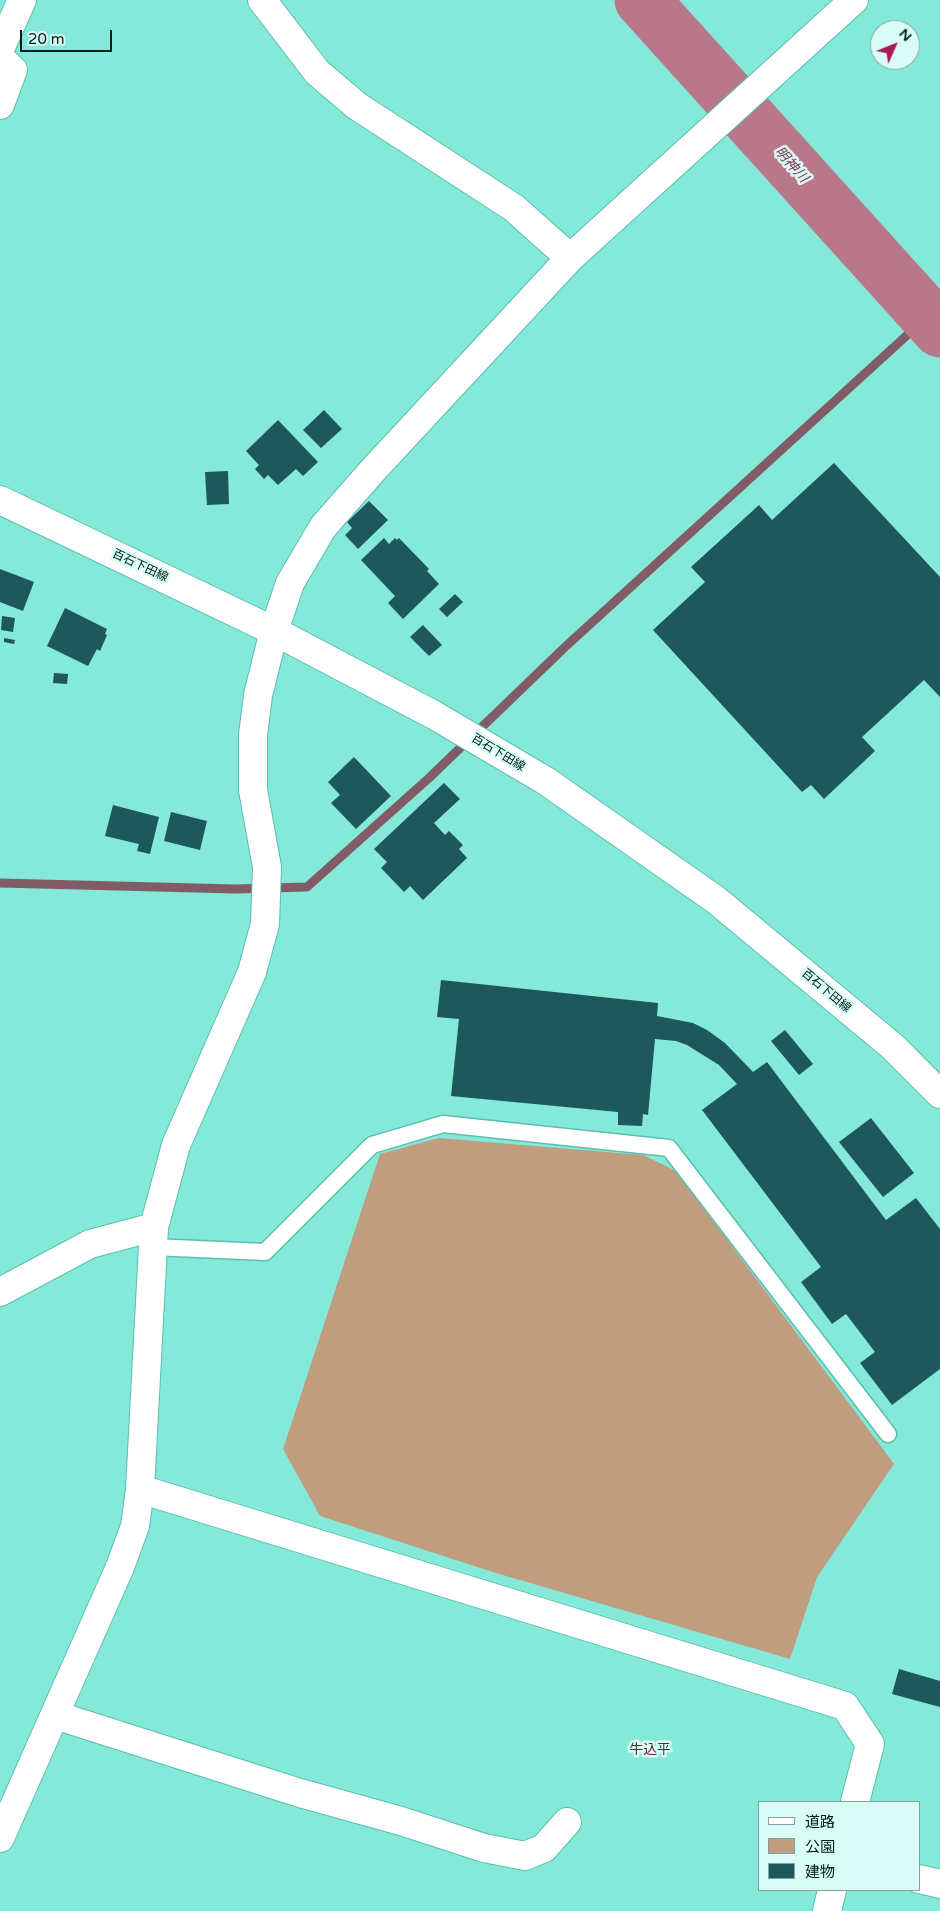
<!DOCTYPE html>
<html>
<head>
<meta charset="utf-8">
<style>
  body { margin:0 }
  #map { position:relative; width:940px; height:1911px; overflow:hidden; background:#84e9d9; font-family:"Varela Round","Noto Sans JP",sans-serif }
  canvas { display:block }
  .legend { position:absolute; left:758px; top:1801px; width:162px; height:90px; box-sizing:border-box; background:#d9fdf6; border:1px solid #82a39d; margin:0; padding:6px 9px; list-style:none; font-size:15px; color:#001c18 }
  .legend li { display:flex; align-items:center; gap:10px; height:25px }
  .legend b { width:25px; border:1px solid #82a39d }
  .north { position:absolute; left:870px; top:20px; width:50px; height:50px; box-sizing:border-box; background:#d9fdf6; border:1px solid #82a39d; border-radius:50%; rotate:46deg; font-size:14px; font-weight:700; line-height:20px; text-align:center; color:#001c18 }
  .north::after { content:''; display:block; margin:auto; width:18px; height:22px; background:#aa1a56; clip-path:polygon(50% 0,100% 100%,50% 72%,0 100%) }
  .scale { position:absolute; left:20px; top:30px; width:92px; height:22px; box-sizing:border-box; border:2px solid #001c18; border-top:0; padding-left:6px; font-size:15px; line-height:18px; white-space:nowrap; color:#001c18; -webkit-text-stroke:4px #d9fdf6; paint-order:stroke }
</style>
</head>
<body>
<div id="map">
<canvas width="940" height="1911"></canvas>
<ul class="legend">
<li><b style="height:6px;background:#fff"></b>道路</li>
<li><b style="height:14px;background:#c09d7f"></b>公園</li>
<li><b style="height:14px;background:#1e575c"></b>建物</li>
</ul>
<div class="north">N</div>
<div class="scale">20 m</div>
</div>
<script>
const ctx = document.querySelector('canvas').getContext('2d');
ctx.lineJoin = 'round';
function fill(path, color) { ctx.fillStyle = color; ctx.fill(path, 'evenodd'); }
const shape = rows => new Path2D(rows.map(r => 'M' + r).join(''));
function strokePath(path, color, width, dash) { ctx.strokeStyle = color; ctx.lineWidth = width; ctx.lineCap = dash ? 'butt' : 'round'; ctx.setLineDash(dash || []); ctx.stroke(path); }
function drawText(font, color, halo, rows, align = 'center') {
  ctx.font = font + ' "Varela Round","Noto Sans JP",sans-serif'; ctx.lineWidth = 5; ctx.setLineDash([]); ctx.textBaseline = 'middle'; ctx.strokeStyle = halo; ctx.fillStyle = color; for (const [text, x, y, turn = 0] of rows) {
    ctx.save(); ctx.translate(x, y); ctx.rotate((+turn || 0) * Math.PI / 180); ctx.textAlign = isNaN(turn) ? turn : align; if (halo) ctx.strokeText(text, 0, 0); ctx.fillText(text, 0, 0); ctx.restore();
  }
}
const green = shape([
  [439,1138,643,1155,676,1171,894,1464,817,1577,790,1659,496,1573,320,1516,283,1449,380,1154]
]);
const stream = shape([
  [0,883,235,889,307,887,429,778,565,647,927,317]
]);
const river = shape([
  [642,0,940,330]
]);
const building = shape([
  [324,410,342,429,321,448,303,430],
  [278,420,318,462,303,476,296,469,278,485,268,475,264,479,255,469,259,465,246,451],
  [834,463,940,577,940,697,924,680,862,737,875,751,824,799,811,785,802,792,653,630,705,582,691,567,759,505,772,520],
  [228,471,229,504,207,505,205,472],
  [369,501,388,520,358,549,345,535,352,528,347,522],
  [384,538,389,544,395,538,397,540,399,538,429,569,427,571,439,584,403,619,388,603,395,596,361,560],
  [0,569,34,582,23,611,0,602],
  [455,594,463,602,447,617,439,609],
  [65,608,107,629,105,634,107,635,100,651,97,649,88,666,47,646],
  [2,616,15,618,13,632,1,630],
  [423,625,442,645,429,656,410,637],
  [4,638,15,640,14,644,4,642],
  [54,673,68,674,67,684,53,683],
  [354,757,391,796,356,829,331,803,340,795,328,782],
  [444,783,460,799,434,823,445,835,449,831,463,845,459,849,467,858,423,900,410,886,404,892,381,868,387,862,374,849],
  [113,805,159,817,150,854,137,851,139,844,105,836],
  [171,812,207,821,200,850,164,841],
  [441,980,658,1003,657,1016,693,1023,707,1030,725,1043,753,1072,767,1062,886,1220,916,1198,940,1229,940,1369,892,1405,860,1363,875,1352,846,1314,832,1324,801,1282,821,1267,702,1110,737,1084,719,1065,687,1045,676,1041,655,1039,648,1115,643,1114,642,1126,618,1125,618,1112,451,1096,459,1019,437,1017],
  [785,1030,813,1064,799,1075,771,1041],
  [871,1118,914,1173,883,1197,839,1142],
  [899,1669,940,1681,940,1707,892,1694]
]);
const service = shape([
  [153,1247,265,1252,372,1145,443,1124,669,1148,888,1434]
]);
const minor = shape([
  [262,0,317,72,357,106,514,208,570,258],
  [0,49,22,0],
  [0,58,13,70,0,105],
  [274,631,290,583,323,527,374,469,570,258,854,0],
  [0,1292,90,1244,154,1227],
  [140,1489,845,1706,870,1744,855,1802],
  [55,1715,300,1793,401,1821,484,1848,525,1856,544,1848,567,1822],
  [919,1879,940,1884],
  [827,1911,832,1890]
]);
const tertiary = shape([
  [0,1838,120,1567,135,1526,140,1489,154,1227,176,1145,252,972,265,924,267,867,253,790,253,735,258,695,274,631]
]);
const secondary = shape([
  [0,500,274,631,434,715,546,781,716,900,892,1046,940,1094]
]);
const streetNames = [
  ["百石下田線",140,566,25],
  ["百石下田線",498,753,31],
  ["百石下田線",826,991,40]
];
const waterNames = [
  ["明神川",791,165,48]
];
const neighbourhoodNames = [
  ["牛込平",650,1750]
];
fill(green, '#c09d7f');
strokePath(stream, '#815c67', 9);
strokePath(river, '#b87889', 55);
fill(building, '#1e575c');
strokePath(service, '#59bfb0', 19);
strokePath(minor, '#59bfb0', 30);
strokePath(tertiary, '#59bfb0', 30);
strokePath(secondary, '#59bfb0', 30);
strokePath(service, '#fff', 16);
strokePath(minor, '#fff', 28);
strokePath(tertiary, '#fff', 28);
strokePath(secondary, '#fff', 28);
drawText('12px', '#001c18', '#d9fdf6', streetNames);
drawText('italic 14px', '#82324c', '#d9fdf6', waterNames);
drawText('14px', '#652238', '#d9fdf6', neighbourhoodNames);
</script>
</body>
</html>
